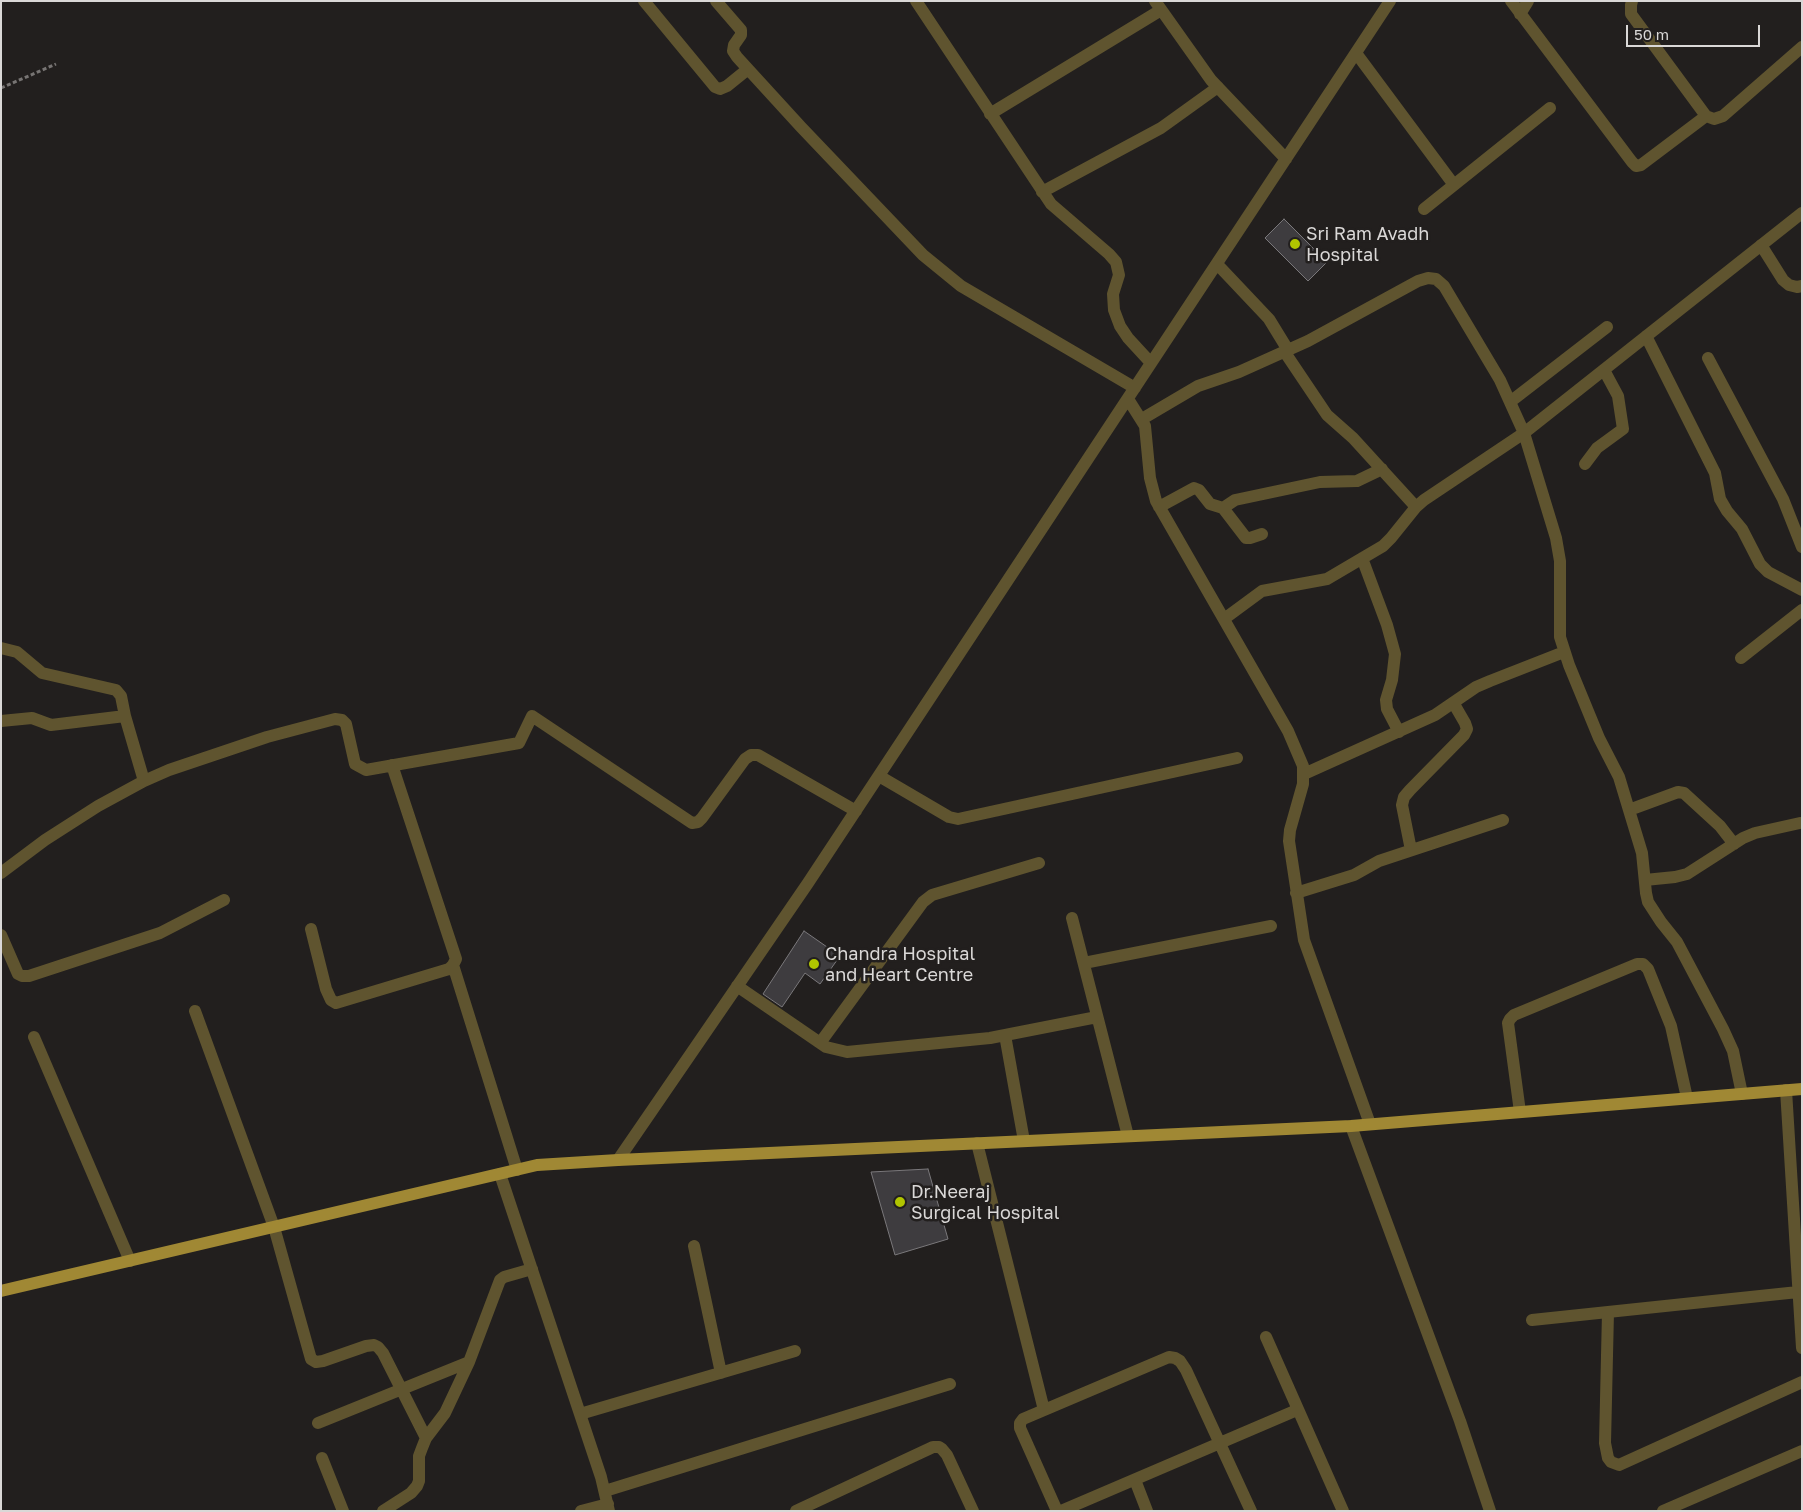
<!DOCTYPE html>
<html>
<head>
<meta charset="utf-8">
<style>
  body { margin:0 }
  #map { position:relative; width:1803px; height:1512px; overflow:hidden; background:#221f1e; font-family:"Golos Text",sans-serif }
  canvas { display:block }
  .frame { position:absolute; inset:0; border:2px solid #dad8d7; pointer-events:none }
  .scale { position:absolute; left:1626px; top:25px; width:134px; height:22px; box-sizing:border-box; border:2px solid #dad8d7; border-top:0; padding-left:6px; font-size:15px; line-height:18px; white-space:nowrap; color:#dad8d7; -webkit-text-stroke:4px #221f1e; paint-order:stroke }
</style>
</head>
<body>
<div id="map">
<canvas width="1803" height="1512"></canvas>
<div class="frame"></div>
<div class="scale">50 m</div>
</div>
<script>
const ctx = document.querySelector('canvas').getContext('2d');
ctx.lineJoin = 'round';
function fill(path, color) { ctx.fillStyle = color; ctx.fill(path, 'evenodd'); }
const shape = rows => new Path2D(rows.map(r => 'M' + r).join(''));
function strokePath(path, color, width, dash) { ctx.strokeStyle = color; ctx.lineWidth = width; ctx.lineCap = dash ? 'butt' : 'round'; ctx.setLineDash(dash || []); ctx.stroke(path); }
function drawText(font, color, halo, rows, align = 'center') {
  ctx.font = font + ' "Golos Text",sans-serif'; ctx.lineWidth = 5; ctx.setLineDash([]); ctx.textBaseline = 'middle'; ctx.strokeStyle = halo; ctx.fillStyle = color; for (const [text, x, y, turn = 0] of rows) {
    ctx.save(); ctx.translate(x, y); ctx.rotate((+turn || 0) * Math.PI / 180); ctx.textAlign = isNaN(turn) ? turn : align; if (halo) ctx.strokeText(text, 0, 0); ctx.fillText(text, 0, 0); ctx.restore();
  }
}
const building = shape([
  [1284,219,1327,262,1308,281,1265,238,1284,219],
  [804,931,840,956,820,984,805,973,782,1007,763,994,804,931],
  [928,1169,948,1239,895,1255,871,1172,928,1169]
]);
const path = shape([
  [1,88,56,64]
]);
const minor = shape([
  [644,1,715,87,720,89,727,86,748,69],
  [716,1,741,30,741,35,734,45,733,51,737,57,801,127,923,255,961,286,1135,388],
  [916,1,1051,204,1109,254,1116,262,1119,275,1113,294,1114,310,1120,326,1128,338,1151,363],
  [1155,1,1211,80,1286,159],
  [1511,1,1632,162,1636,166,1641,165,1706,116],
  [1632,1,1631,5,1631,14,1706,116,1714,119,1723,116,1802,47],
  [1520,14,1528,1],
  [1356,53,1454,185],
  [990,114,1161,10],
  [1042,192,1161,128,1218,87],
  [1424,209,1550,108],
  [1761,245,1783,280,1789,285,1797,287,1802,286],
  [1217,264,1269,319,1288,350],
  [1646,336,1715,473,1720,499,1727,511,1742,529,1760,564,1768,572,1802,590],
  [1284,351,1327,415,1353,438,1416,507],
  [1708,358,1783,499,1802,547],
  [1128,399,1145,426,1150,478,1156,501,1288,731,1303,766,1303,784,1290,830,1289,841,1304,940,1370,1124],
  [1510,402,1607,327],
  [1142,419,1198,386,1239,372,1308,341,1418,281,1428,278,1436,279,1444,286,1500,380,1524,433,1556,538,1560,561,1560,637,1569,665,1599,738,1619,777,1642,853,1646,893,1648,902,1661,922,1677,942,1723,1029,1733,1051,1742,1094],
  [1585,464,1597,448,1623,429,1618,396,1604,370],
  [1159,507,1194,488,1199,490,1210,504,1223,508,1246,538,1250,538,1262,534],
  [1223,508,1235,500,1320,482,1357,481,1382,469],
  [1362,558,1387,625,1395,654,1392,680,1386,700,1387,709,1399,732],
  [1224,619,1262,591,1327,579,1383,546,1391,538,1416,507,1424,500,1524,433,1802,213],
  [1,648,17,652,42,673,116,690,121,696,125,716,144,781],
  [1741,658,1802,610],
  [1,721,32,718,51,725,125,716],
  [1304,774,1435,715,1476,687,1490,681,1564,652],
  [879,776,949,817,958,819,1237,758],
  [1629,810,1678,792,1684,793,1720,826,1734,844],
  [1411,850,1402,805,1404,797,1410,790,1464,735,1467,729,1465,723,1454,704],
  [1,873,45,840,98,806,144,781,169,770,267,737,335,719,342,720,346,724,355,764,366,770,519,743,532,716,692,823,698,822,702,818,745,759,751,755,758,755,856,811],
  [1645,880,1675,877,1687,874,1743,838,1755,833,1800,823],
  [1296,893,1354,875,1379,861,1503,820],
  [1072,918,1128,1136],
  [311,929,326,989,331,1000,336,1003,449,969,453,965,456,959,392,765],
  [1,935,18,974,22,976,29,976,160,933,224,900],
  [1084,963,1271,926],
  [453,965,517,1170],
  [737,986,826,1047,847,1052,990,1038,1097,1017],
  [195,1011,274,1227,311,1359,316,1362,323,1361,366,1346,374,1345,378,1347,383,1353,426,1438],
  [1005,1035,1024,1141],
  [34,1037,130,1261],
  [820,1043,923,902,932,895,1039,863],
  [1786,1090,1802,1348],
  [1520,1112,1508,1023,1510,1019,1514,1015,1637,964,1643,964,1648,969,1671,1026,1687,1098],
  [1351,1126,1460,1421,1490,1511],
  [977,1143,1044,1410],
  [618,1160,808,883,1390,1],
  [500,1174,601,1477,609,1511],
  [694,1246,721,1373],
  [1608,1312,1605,1443,1608,1458,1611,1462,1619,1465,1802,1382],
  [1532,1320,1798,1292],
  [1266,1337,1343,1511],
  [580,1414,795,1351],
  [318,1423,469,1362],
  [322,1458,343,1511],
  [1135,1480,1147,1511],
  [605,1491,950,1384],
  [383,1511,411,1493,417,1486,419,1481,419,1456,422,1448,426,1438,445,1413,469,1362,500,1280,504,1277,532,1269],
  [581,1511,608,1504],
  [796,1511,933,1447,939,1447,942,1449,947,1455,973,1511],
  [1057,1511,1020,1428,1020,1423,1023,1419,1169,1357,1175,1358,1180,1361,1186,1370,1251,1511],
  [1061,1511,1297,1410],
  [1663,1511,1802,1451]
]);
const major = shape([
  [1,1291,537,1165,618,1160,1351,1126,1802,1089]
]);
const markers = [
  [1295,244,6,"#b1c500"],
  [814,964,6,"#b1c500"],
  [900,1202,6,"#b1c500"]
];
const poiNames = [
  ["Sri Ram Avadh",1306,234],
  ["Hospital",1306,255],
  ["Chandra Hospital",825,954],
  ["and Heart Centre",825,975],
  ["Dr.Neeraj",911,1192],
  ["Surgical Hospital",911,1213]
];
fill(building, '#3e3c3f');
strokePath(building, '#7a787b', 1);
strokePath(path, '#777473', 3, [4, 2.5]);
strokePath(minor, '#5f542f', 12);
strokePath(major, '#a08834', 12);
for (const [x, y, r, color] of markers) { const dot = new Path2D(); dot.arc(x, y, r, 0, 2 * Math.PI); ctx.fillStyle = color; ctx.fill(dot); strokePath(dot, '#221f1e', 2); }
drawText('18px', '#dad8d7', '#221f1e', poiNames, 'left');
</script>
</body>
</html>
